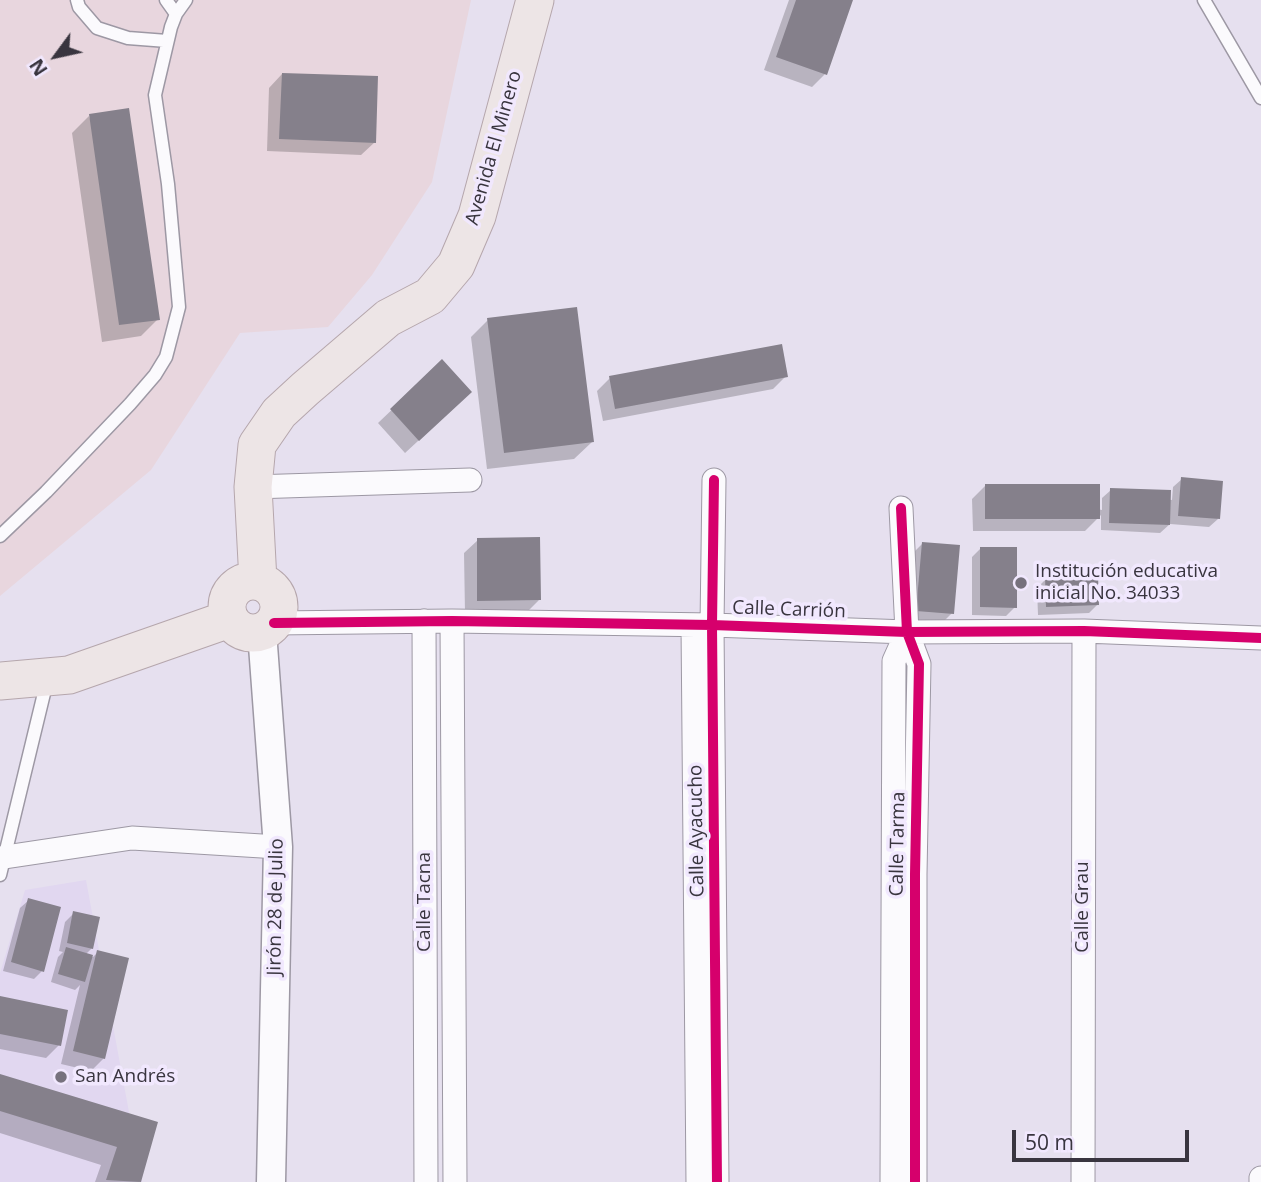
<!DOCTYPE html>
<html>
<head>
<meta charset="utf-8">
<style>
  body { margin:0 }
  #map { position:relative; width:1261px; height:1182px; overflow:hidden; background:#e6e0ef; font-family:"Open Sans",sans-serif }
  canvas { display:block }
  .north { position:absolute; left:21px; top:21px; width:70px; height:70px; -webkit-text-stroke:5px #f1e8fe; paint-order:stroke; rotate:237deg; font-size:19px; font-weight:700; line-height:28px; text-align:center; color:#39353f }
  .north::after { content:''; display:block; margin:auto; width:24px; height:32px; background:#39353f; clip-path:polygon(50% 0,100% 100%,50% 72%,0 100%) }
  .scale { position:absolute; left:1012px; top:1130px; width:177px; height:32px; box-sizing:border-box; border:4px solid #39353f; border-top:0; padding-left:9px; font-size:21px; line-height:24px; white-space:nowrap; color:#39353f; -webkit-text-stroke:5px #f1e8fe; paint-order:stroke }
</style>
</head>
<body>
<div id="map">
<canvas width="1261" height="1182"></canvas>
<div class="north">N</div>
<div class="scale">50 m</div>
</div>
<script>
const ctx = document.querySelector('canvas').getContext('2d');
ctx.lineJoin = 'round';
function fill(path, color) { ctx.fillStyle = color; ctx.fill(path, 'evenodd'); }
const shape = rows => new Path2D(rows.map(r => 'M' + r).join(''));
function strokePath(path, color, width, dash) { ctx.strokeStyle = color; ctx.lineWidth = width; ctx.lineCap = dash ? 'butt' : 'round'; ctx.setLineDash(dash || []); ctx.stroke(path); }
function drawText(font, color, halo, rows, align = 'center') {
  ctx.font = font + ' "Open Sans",sans-serif'; ctx.lineWidth = 7; ctx.setLineDash([]); ctx.textBaseline = 'middle'; ctx.strokeStyle = halo; ctx.fillStyle = color; for (const [text, x, y, turn = 0] of rows) {
    ctx.save(); ctx.translate(x, y); ctx.rotate((+turn || 0) * Math.PI / 180); ctx.textAlign = isNaN(turn) ? turn : align; if (halo) ctx.strokeText(text, 0, 0); ctx.fillText(text, 0, 0); ctx.restore();
  }
}
const built = shape([
  [86,880,142,1182,0,1182,0,973,25,890]
]);
const industrial = shape([
  [0,0,471,0,432,182,372,275,328,327,240,333,151,470,0,596]
]);
const shadow = shape([
  [789,0,851,0,825,74,812,87,764,70],
  [282,74,375,142,361,155,267,151,269,88],
  [89,116,158,319,141,336,102,342,72,133],
  [488,320,592,442,574,459,487,469,471,337],
  [442,362,457,405,405,453,378,423],
  [786,376,773,389,603,421,597,391,610,378],
  [1182,479,1218,519,1209,527,1170,524,1160,533,1101,530,1101,515,1085,531,973,531,972,499,985,486,1102,510,1102,498,1111,490,1172,500,1173,487],
  [478,540,539,600,526,613,465,613,464,553],
  [922,544,952,613,939,626,904,624,909,557],
  [981,548,1015,607,1006,616,972,615,972,557],
  [1046,579,1098,604,1089,613,1038,615,1037,588],
  [29,900,42,971,34,979,3,971,20,908],
  [74,913,92,948,86,954,93,957,98,952,104,1058,91,1071,61,1064,80,985,75,990,51,982,58,957,63,952,59,951,65,922],
  [0,998,59,1045,46,1058,0,1049],
  [0,1076,156,1123,139,1182,95,1182,101,1165,0,1133]
]);
const building = shape([
  [796,0,853,0,827,75,776,57],
  [282,73,378,76,376,143,279,139],
  [129,108,160,320,119,325,89,114],
  [577,307,594,442,504,453,487,318],
  [782,344,788,377,615,409,609,376],
  [442,359,472,392,419,441,390,409],
  [1181,477,1223,481,1220,519,1178,516],
  [985,484,1100,484,1100,519,985,519],
  [1110,488,1171,490,1170,525,1109,523],
  [540,537,541,600,477,601,477,538],
  [922,542,960,545,954,614,916,611],
  [980,547,1017,547,1017,608,980,607],
  [1098,575,1099,605,1046,607,1045,577],
  [28,898,61,907,44,972,11,962],
  [73,911,100,917,93,949,67,943],
  [66,947,93,955,85,982,58,974],
  [97,950,129,958,105,1059,73,1051],
  [0,996,68,1010,61,1046,0,1034],
  [0,1074,158,1122,141,1182,106,1180,117,1147,0,1111]
]);
const service = shape([
  [77,0,79,7,97,28,128,38,167,41],
  [166,0,176,14],
  [1204,0,1261,98],
  [0,536,46,492,130,404,155,375,166,357,179,307,168,184,155,95,171,27,176,14,186,0],
  [0,875,47,681]
]);
const minor = shape([
  [714,480,712,625,717,1182],
  [253,487,470,480],
  [901,508,907,632,919,664,915,874,915,1182],
  [424,621,426,1182],
  [452,621,455,1182],
  [274,623,452,621,712,625,907,632,1084,631,1261,638],
  [693,625,698,1182],
  [5,857,132,838,278,847],
  [892,1182,894,661,907,632],
  [1083,1182,1084,631],
  [1261,1182,1261,1178]
]);
const tertiary = shape([
  [262,632,278,847,271,1182]
]);
const primary = shape([
  '227 607a26 26 0 1 1 52 0a26 26 0 1 1-52 0Z',
  [258,581,253,487,257,445,279,413,305,389,388,318,430,296,456,265,477,216,535,0],
  [0,681,69,675,229,619]
]);
const cycleway = shape([
  [714,480,712,625,717,1182],
  [901,508,907,632,919,664,915,874,915,1182],
  [274,623,452,621,712,625,907,632,1084,631,1261,638]
]);
const markers = [
  [1021,583,7,"#76717d"],
  [61,1077,7,"#76717d"]
];
const streetNames = [
  ["Avenida El Minero",494,148,-74],
  ["Calle Carrión",789,610,2],
  ["Calle Ayacucho",697,831,-91],
  ["Calle Tarma",898,844,-89],
  ["Calle Tacna",425,902,-90],
  ["Jirón 28 de Julio",276,907,-89],
  ["Calle Grau",1083,907,-90]
];
const poiNames = [
  ["Institución educativa",1035,572],
  ["inicial No. 34033",1035,594],
  ["San Andrés",75,1077]
];
fill(built, '#e1d7f0');
fill(industrial, '#e8d6de');
fill(shadow, '#0003');
fill(building, '#85808b');
strokePath(service, '#9d98a4', 15);
strokePath(minor, '#9d98a4', 25);
strokePath(tertiary, '#9d98a4', 31);
strokePath(primary, '#b5a6ac', 39);
strokePath(service, '#fbfafd', 12);
strokePath(minor, '#fbfafd', 23);
strokePath(tertiary, '#fbfafd', 28);
strokePath(primary, '#ede5e6', 37);
strokePath(cycleway, '#d6006c', 10);
for (const [x, y, r, color] of markers) { const dot = new Path2D(); dot.arc(x, y, r, 0, 2 * Math.PI); ctx.fillStyle = color; ctx.fill(dot); strokePath(dot, '#f1e8fe', 2.5); }
drawText('19px', '#39353f', '#f1e8fe', streetNames);
drawText('19px', '#39353f', '#f1e8fe', poiNames, 'left');
</script>
</body>
</html>
